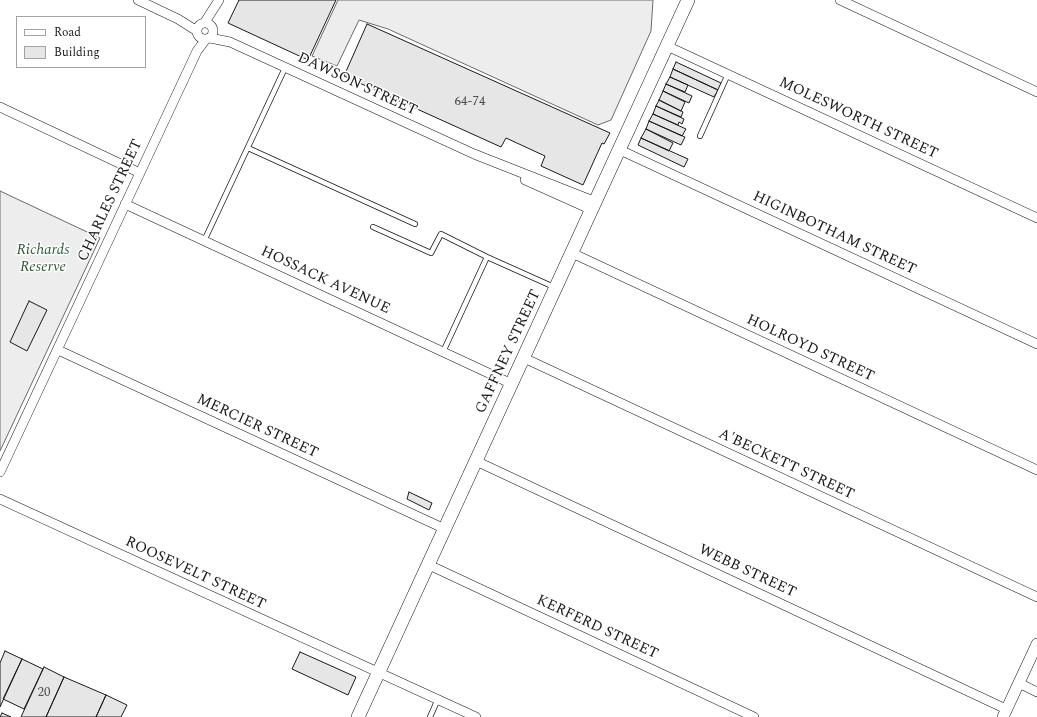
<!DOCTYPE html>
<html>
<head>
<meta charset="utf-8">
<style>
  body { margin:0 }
  #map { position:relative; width:1037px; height:717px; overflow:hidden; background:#fff; font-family:Spectral,serif }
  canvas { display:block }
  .legend { position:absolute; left:16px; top:16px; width:130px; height:52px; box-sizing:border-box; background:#fff; border:1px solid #a3a3a3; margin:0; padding:5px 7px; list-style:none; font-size:12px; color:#1a1a1a }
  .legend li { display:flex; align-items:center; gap:8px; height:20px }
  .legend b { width:20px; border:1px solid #a3a3a3 }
</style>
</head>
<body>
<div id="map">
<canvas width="1037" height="717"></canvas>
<ul class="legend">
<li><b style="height:5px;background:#fff"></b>Road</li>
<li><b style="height:11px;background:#e6e6e6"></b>Building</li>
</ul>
</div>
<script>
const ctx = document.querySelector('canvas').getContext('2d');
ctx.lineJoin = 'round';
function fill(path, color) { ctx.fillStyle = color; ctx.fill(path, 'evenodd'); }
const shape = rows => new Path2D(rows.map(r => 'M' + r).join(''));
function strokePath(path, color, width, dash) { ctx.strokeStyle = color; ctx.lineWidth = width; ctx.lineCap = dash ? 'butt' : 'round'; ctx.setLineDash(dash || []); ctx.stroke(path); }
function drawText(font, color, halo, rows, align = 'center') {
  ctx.font = font + ' Spectral,serif'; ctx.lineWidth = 3; ctx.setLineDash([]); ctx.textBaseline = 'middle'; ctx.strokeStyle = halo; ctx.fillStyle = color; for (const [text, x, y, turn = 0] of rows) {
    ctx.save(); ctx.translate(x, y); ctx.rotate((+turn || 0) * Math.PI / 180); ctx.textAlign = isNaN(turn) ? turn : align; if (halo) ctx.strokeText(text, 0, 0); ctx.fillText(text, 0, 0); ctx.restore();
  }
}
const built = shape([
  [338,0,653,0,651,31,611,120,598,125,388,29,359,20,337,66,312,56,338,0],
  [0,191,100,238,0,451,0,191]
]);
const building = shape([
  [239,0,336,0,308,60,228,23,239,0],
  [367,24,610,133,604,144,602,143,583,185,541,166,545,156,506,138,501,147,344,76,367,24],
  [676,62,721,83,718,90,673,69,676,62],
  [673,69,718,90,714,97,670,77,673,69],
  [670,77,688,85,685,92,666,84,670,77],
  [666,84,692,96,689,103,663,91,666,84],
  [663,91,685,102,681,111,659,100,663,91],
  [659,100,683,112,681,117,656,106,659,100],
  [656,106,684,119,682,124,679,122,678,125,653,114,656,106],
  [653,114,686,129,682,136,649,121,653,114],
  [649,121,685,137,681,145,646,129,649,121],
  [646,129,673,143,669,151,641,138,646,129],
  [641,138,688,159,684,167,638,145,641,138],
  [29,301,47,310,27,351,10,342,29,301],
  [409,492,432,503,429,510,407,499,409,492],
  [5,651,22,659,0,707,0,663,5,651],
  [300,652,356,677,348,695,292,669,300,652],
  [22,659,43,669,24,709,3,699,22,659],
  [44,667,64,677,46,717,21,717,44,667],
  [64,677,106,695,96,717,46,717,64,677],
  [106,695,127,705,121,717,96,717,106,695],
  [2,713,11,717,0,717,2,713]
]);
const service = shape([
  [700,136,728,74],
  [248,148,415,224],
  [373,227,431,253,441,234,487,257],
  [204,241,285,68],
  [443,352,487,257,554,287],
  [430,717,438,699]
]);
const minor = shape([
  [138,0,178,19,197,31],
  [840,0,1037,92],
  [205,22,219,0],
  '197 31a8 8 0 1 1 16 0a8 8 0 1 1-16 0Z',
  [210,38,230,42,474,154,596,202],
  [667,46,1037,218],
  [0,107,140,173],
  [620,150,1037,344],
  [525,180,592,210],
  [125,204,512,384],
  [572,253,1037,470],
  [58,350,445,529],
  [524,358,1037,597],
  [476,461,1006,709],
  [0,472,197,51,206,39],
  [0,499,476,717],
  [429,565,754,717],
  [1019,683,1037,692]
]);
const tertiary = shape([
  [1003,717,1037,644]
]);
const secondary = shape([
  [358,717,688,0]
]);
const numberNames = [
  ["64-74",470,102],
  ["20",44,693]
];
const streetNames = [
  ["DAWSON STREET",357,85,25],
  ["MOLESWORTH STREET",858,119,25],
  ["CHARLES STREET",111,201,-65],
  ["HIGINBOTHAM STREET",834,234,25],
  ["HOSSACK AVENUE",325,281,25],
  ["HOLROYD STREET",810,349,25],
  ["GAFFNEY STREET",509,352,-65],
  ["MERCIER STREET",257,427,25],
  ["A'BECKETT STREET",786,465,25],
  ["WEBB STREET",747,572,25],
  ["ROOSEVELT STREET",195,574,25],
  ["KERFERD STREET",597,628,25]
];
const parkNames = [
  ["Richards",43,251],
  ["Reserve",43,268]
];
fill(built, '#ededed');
strokePath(built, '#6a6a6a', 1);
fill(building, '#e6e6e6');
strokePath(building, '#1a1a1a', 1);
strokePath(service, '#1a1a1a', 6);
strokePath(minor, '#1a1a1a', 10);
strokePath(tertiary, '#1a1a1a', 12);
strokePath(secondary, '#1a1a1a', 14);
strokePath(service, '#fff', 4.5);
strokePath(minor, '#fff', 9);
strokePath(tertiary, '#fff', 11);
strokePath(secondary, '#fff', 13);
drawText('13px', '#4d4d4d', null, numberNames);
drawText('15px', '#1a1a1a', '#fff', streetNames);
drawText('italic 15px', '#2b5a34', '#fff', parkNames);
</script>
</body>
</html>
